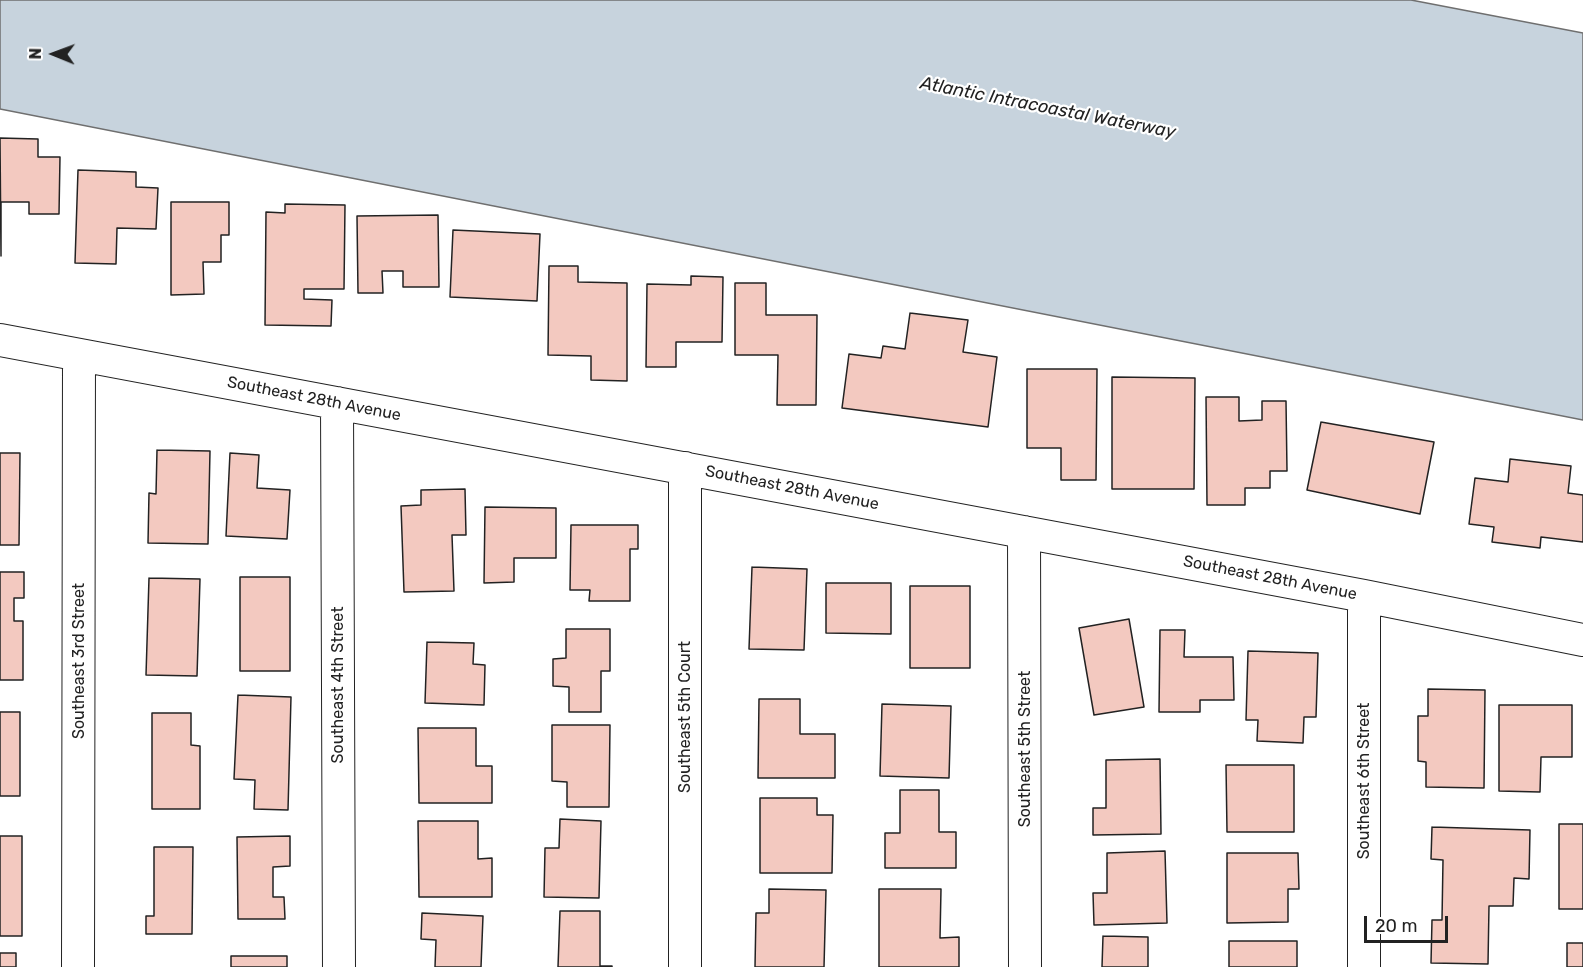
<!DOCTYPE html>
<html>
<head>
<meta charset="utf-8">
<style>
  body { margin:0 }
  #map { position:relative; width:1583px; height:967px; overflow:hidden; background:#fff; font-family:Rubik,sans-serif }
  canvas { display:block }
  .north { position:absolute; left:24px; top:24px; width:60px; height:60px; -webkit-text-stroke:4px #fff; paint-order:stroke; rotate:271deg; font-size:16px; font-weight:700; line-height:24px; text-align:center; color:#222 }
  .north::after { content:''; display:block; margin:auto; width:21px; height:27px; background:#222; clip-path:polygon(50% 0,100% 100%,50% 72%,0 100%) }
  .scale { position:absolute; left:1364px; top:916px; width:84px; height:27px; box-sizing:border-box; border:3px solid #222; border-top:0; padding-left:8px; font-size:18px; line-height:21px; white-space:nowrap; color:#222; -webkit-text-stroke:4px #fff; paint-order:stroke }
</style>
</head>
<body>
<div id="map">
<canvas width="1583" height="967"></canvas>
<div class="north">N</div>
<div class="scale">20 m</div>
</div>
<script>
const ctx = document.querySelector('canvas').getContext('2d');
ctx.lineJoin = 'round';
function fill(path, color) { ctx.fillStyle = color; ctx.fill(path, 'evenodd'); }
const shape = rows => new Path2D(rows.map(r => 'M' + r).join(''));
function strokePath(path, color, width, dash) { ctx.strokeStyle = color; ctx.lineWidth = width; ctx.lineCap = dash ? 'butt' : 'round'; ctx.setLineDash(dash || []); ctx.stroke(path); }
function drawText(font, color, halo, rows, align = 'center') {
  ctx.font = font + ' Rubik,sans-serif'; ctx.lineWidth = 4.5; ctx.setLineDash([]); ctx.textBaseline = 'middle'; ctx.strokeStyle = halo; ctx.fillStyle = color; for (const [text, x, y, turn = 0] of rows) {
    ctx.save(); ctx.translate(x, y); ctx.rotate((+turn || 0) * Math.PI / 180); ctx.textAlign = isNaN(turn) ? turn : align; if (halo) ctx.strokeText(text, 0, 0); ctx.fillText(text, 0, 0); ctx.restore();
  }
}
const water = shape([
  [0,0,1411,0,1583,33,1583,420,0,109,0,0]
]);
const building = shape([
  [0,138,38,139,38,157,60,157,59,214,29,214,29,202,1,202,1,256,0,138],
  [78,170,136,172,136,187,158,188,156,229,117,228,116,264,75,263,78,170],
  [171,202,229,202,229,235,221,235,221,262,203,262,204,294,171,295,171,202],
  [285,204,345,205,344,289,304,289,304,299,332,300,331,326,265,325,266,212,285,213,285,204],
  [438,215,439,287,403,287,403,271,382,271,383,293,358,293,357,216,438,215],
  [453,230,540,234,537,301,450,297,453,230],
  [549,266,578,266,578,282,627,283,627,381,591,380,591,356,548,355,549,266],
  [691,276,723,277,722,342,676,342,676,367,646,367,647,284,691,285,691,276],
  [735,283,766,283,766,315,817,315,816,405,777,405,778,355,735,355,735,283],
  [910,313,968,320,963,352,997,357,988,427,842,408,849,354,881,358,883,346,905,349,910,313],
  [1027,369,1097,369,1096,480,1061,480,1061,448,1027,448,1027,369],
  [1112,377,1195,378,1194,489,1112,489,1112,377],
  [1206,397,1239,397,1239,421,1262,420,1262,401,1286,401,1287,471,1270,471,1270,488,1245,488,1245,505,1207,505,1206,397],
  [1321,422,1434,442,1420,514,1307,490,1321,422],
  [157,450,210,451,208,544,148,543,149,493,156,494,157,450],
  [0,453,20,453,19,545,0,545,0,453],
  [230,453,259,455,257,488,290,490,287,539,226,536,230,453],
  [1510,459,1571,466,1568,493,1583,495,1583,542,1541,537,1540,548,1492,542,1494,527,1469,524,1475,478,1508,482,1510,459],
  [465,489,466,535,452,535,454,591,404,592,401,506,421,505,421,490,465,489],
  [485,507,556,508,556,558,514,558,514,582,484,583,485,507],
  [571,525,638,525,638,549,630,549,630,601,589,601,590,590,570,590,571,525],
  [752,567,807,569,804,650,749,649,752,567],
  [0,572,24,572,24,598,14,598,14,621,23,621,23,680,0,680,0,572],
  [240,577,290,577,290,671,240,671,240,577],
  [149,578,200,579,197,676,146,675,149,578],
  [826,583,891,583,891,634,826,633,826,583],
  [910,586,970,586,970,668,910,668,910,586],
  [1129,619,1144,707,1094,715,1079,628,1129,619],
  [566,629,610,629,610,671,601,671,601,712,569,712,569,687,553,686,553,659,566,658,566,629],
  [1160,630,1185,630,1184,657,1233,657,1234,700,1200,700,1200,712,1159,712,1160,630],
  [427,642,474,643,473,664,485,665,484,705,425,703,427,642],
  [1248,651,1318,653,1316,717,1304,717,1303,743,1257,741,1258,720,1246,720,1248,651],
  [1428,689,1485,690,1484,788,1426,787,1426,762,1418,761,1418,716,1428,716,1428,689],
  [238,695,291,697,288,810,254,809,255,780,234,779,238,695],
  [759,699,800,699,800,734,835,734,835,778,758,778,759,699],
  [882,704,951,706,949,778,880,776,882,704],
  [1499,705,1572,705,1572,757,1541,757,1540,792,1499,791,1499,705],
  [0,712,20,712,20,796,0,796,0,712],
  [152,713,191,713,191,745,200,746,200,809,152,809,152,713],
  [552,725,610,725,609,807,567,807,567,782,552,781,552,725],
  [418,728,476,728,476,766,492,766,492,803,419,803,418,728],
  [1160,759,1161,834,1093,835,1093,808,1106,808,1106,760,1160,759],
  [1226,765,1294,765,1294,832,1227,832,1226,765],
  [900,790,939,790,939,832,956,832,956,868,885,868,885,833,900,833,900,790],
  [760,798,817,798,817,815,833,815,832,873,760,873,760,798],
  [560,819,601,821,599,898,544,897,545,848,559,848,560,819],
  [418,821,478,821,478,859,492,858,492,897,419,897,418,821],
  [1559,824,1583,824,1583,909,1559,909,1559,824],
  [1432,827,1530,830,1529,879,1514,878,1513,906,1489,906,1488,964,1431,963,1432,920,1442,920,1443,860,1431,859,1432,827],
  [0,836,22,836,22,936,0,936,0,836],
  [290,836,290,866,273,867,273,897,284,897,285,919,238,919,237,837,290,836],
  [154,847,193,847,192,934,146,934,146,916,154,916,154,847],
  [1165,851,1167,923,1094,925,1093,893,1107,893,1107,853,1165,851],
  [1227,853,1298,853,1299,889,1288,889,1288,922,1227,923,1227,853],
  [769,889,826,890,824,967,755,967,756,913,769,913,769,889],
  [879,889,941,889,940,938,959,937,959,967,879,967,879,889],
  [560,911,600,911,600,966,612,966,612,967,558,967,560,911],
  [422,913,483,916,481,967,435,967,436,940,421,939,422,913],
  [1103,936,1148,937,1148,967,1102,967,1103,936],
  [1229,941,1297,941,1297,967,1229,967,1229,941],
  [1567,943,1583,943,1583,967,1567,967,1567,943],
  [0,953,16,953,16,967,0,967,0,953],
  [231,956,287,956,287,967,231,967,231,956]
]);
const minor = shape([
  [0,340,1364,596,1583,640],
  [337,403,339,967],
  [685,468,685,967],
  [1024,532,1025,967],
  [1364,596,1364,967],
  [78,967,79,355]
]);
const streetNames = [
  ["Southeast 28th Avenue",314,399,11],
  ["Southeast 28th Avenue",792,488,11],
  ["Southeast 28th Avenue",1270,578,11],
  ["Southeast 3rd Street",79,661,-90],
  ["Southeast 4th Street",338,685,-90],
  ["Southeast 5th Court",685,717,-90],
  ["Southeast 5th Street",1025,749,-90],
  ["Southeast 6th Street",1364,781,-90]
];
const waterNames = [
  ["Atlantic Intracoastal Waterway",1048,108,11]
];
fill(water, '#c7d3dd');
strokePath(water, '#6f6f6f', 1.5);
fill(building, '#f3c9c0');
strokePath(building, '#222', 1.5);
strokePath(minor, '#222', 34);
strokePath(minor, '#fff', 32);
drawText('16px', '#222', '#fff', streetNames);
drawText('italic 18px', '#222', '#fff', waterNames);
</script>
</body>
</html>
